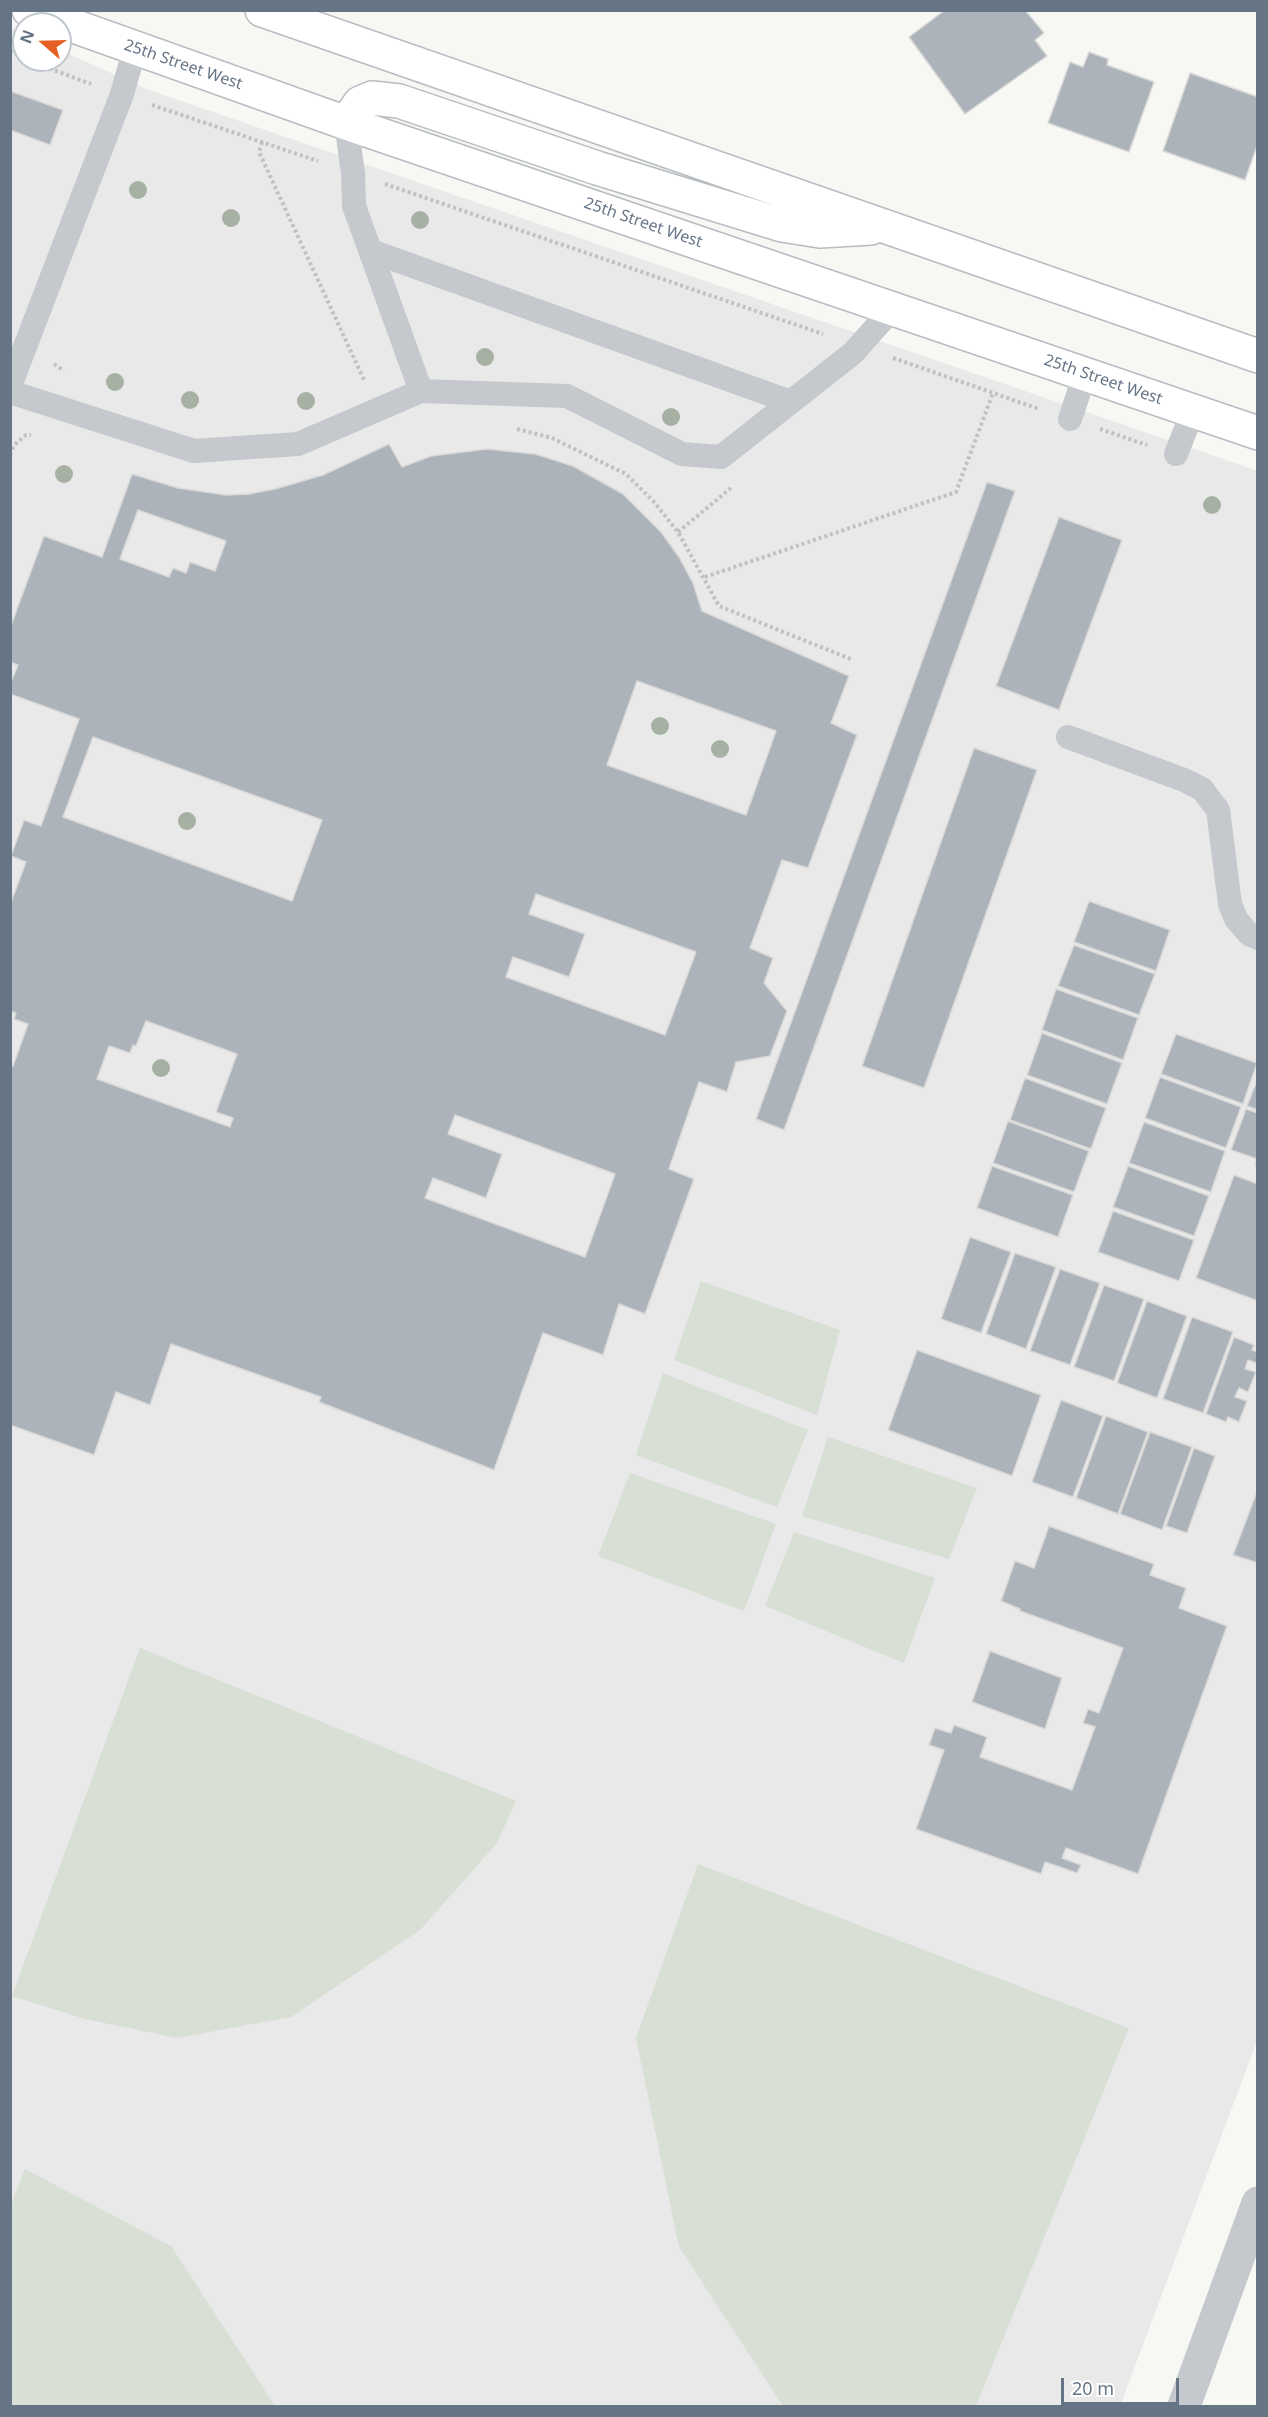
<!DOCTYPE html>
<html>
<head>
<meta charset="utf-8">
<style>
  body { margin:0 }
  #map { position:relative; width:1268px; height:2417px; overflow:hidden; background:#f7f7f4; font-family:"Noto Sans",sans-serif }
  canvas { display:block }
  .frame { position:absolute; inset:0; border:12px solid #667586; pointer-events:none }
  .north { position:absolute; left:12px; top:12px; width:60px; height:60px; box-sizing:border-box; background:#fff; border:2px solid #c2c8cf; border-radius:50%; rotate:290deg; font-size:16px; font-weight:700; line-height:24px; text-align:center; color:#667586 }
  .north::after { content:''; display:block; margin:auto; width:21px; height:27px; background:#e66026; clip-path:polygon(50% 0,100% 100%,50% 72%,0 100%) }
  .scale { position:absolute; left:1061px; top:2378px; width:118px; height:27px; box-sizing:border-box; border:3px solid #667586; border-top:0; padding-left:8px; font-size:18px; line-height:21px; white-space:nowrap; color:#667586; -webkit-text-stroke:4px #fff; paint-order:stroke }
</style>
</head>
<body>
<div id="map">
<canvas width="1268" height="2417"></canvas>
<div class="frame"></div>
<div class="north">N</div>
<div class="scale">20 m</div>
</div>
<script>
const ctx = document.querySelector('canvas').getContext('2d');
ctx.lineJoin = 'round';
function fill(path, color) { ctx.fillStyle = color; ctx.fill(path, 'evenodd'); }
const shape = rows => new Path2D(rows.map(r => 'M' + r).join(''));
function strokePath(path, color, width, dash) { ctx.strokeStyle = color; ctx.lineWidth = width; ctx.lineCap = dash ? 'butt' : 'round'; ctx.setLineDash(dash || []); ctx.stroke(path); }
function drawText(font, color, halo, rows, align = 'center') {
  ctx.font = font + ' "Noto Sans",sans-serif'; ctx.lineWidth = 6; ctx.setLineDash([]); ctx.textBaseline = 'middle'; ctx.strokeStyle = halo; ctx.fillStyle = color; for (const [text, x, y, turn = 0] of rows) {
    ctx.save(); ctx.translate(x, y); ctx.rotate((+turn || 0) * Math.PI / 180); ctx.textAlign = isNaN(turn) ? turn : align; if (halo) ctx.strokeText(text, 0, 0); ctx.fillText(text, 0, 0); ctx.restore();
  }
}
const built = shape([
  [11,28,24,34,24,60,60,60,60,50,149,90,1258,471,1257,2041,1120,2406,11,2406]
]);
const green = shape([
  [701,1281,840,1330,817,1415,674,1360],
  [663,1373,808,1430,777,1507,636,1455],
  [828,1437,977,1488,949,1559,802,1516],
  [630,1473,776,1524,744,1611,598,1556],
  [794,1532,935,1578,904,1663,765,1606],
  [140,1648,516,1801,497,1843,420,1930,291,2017,177,2038,85,2019,12,1996],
  [698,1864,1129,2028,976,2406,783,2406,679,2247,636,2038],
  [25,2169,171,2246,275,2406,11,2406,11,2205]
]);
const building = shape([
  [945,10,1025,10,1044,33,1035,40,1047,56,965,114,909,37,945,10],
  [1089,52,1108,59,1107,65,1154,82,1129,152,1048,123,1070,62,1083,67,1089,52],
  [1190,73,1258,97,1258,143,1245,180,1163,151,1190,73],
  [10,91,63,110,50,145,10,130,10,91],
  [389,444,402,467,431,456,487,449,535,454,573,466,623,494,661,532,679,557,693,583,702,611,849,676,831,723,857,735,808,868,782,860,750,948,773,958,764,983,787,1011,770,1056,736,1062,727,1092,699,1082,669,1169,694,1179,645,1314,619,1304,603,1355,543,1333,494,1470,319,1402,321,1397,171,1344,150,1405,116,1392,94,1455,10,1425,10,1065,13,1066,28,1024,14,1019,16,1013,10,1011,10,905,26,862,11,856,24,820,41,826,79,719,10,694,10,684,18,665,10,662,10,628,44,536,102,557,132,474,178,488,226,495,249,494,275,489,323,475,389,444],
  [138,510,226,541,215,571,190,562,186,573,173,568,169,577,120,559,138,510],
  [637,681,776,731,746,815,607,765,637,681],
  [93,737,322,820,292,901,63,817,93,737],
  [536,894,696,952,665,1035,506,977,513,957,569,977,585,934,529,914,536,894],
  [146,1021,237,1054,216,1112,233,1118,230,1127,97,1079,109,1046,130,1053,133,1045,136,1046,146,1021],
  [455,1115,615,1174,585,1257,425,1198,433,1178,486,1198,502,1154,448,1134,455,1115],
  [987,482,1015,491,784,1130,756,1119,987,482],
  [1059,517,1122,540,1059,710,996,686,1059,517],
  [974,748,1037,770,924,1088,862,1066,974,748],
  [1089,901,1170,930,1156,971,1074,942,1089,901],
  [1074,945,1155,974,1139,1015,1058,986,1074,945],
  [1056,989,1138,1018,1123,1060,1042,1030,1056,989],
  [1042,1033,1122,1063,1107,1104,1027,1075,1042,1033],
  [1176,1034,1257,1063,1243,1104,1161,1074,1176,1034],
  [1160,1077,1241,1107,1226,1148,1145,1118,1160,1077],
  [1025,1078,1106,1108,1091,1149,1010,1120,1025,1078],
  [1258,1078,1258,1110,1247,1106,1258,1078],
  [1246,1109,1258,1113,1258,1167,1255,1166,1257,1159,1231,1150,1246,1109],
  [1008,1121,1089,1151,1074,1192,993,1163,1008,1121],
  [1144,1122,1225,1151,1211,1192,1129,1163,1144,1122],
  [992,1166,1073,1195,1058,1237,977,1208,992,1166],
  [1128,1166,1209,1196,1194,1236,1113,1207,1128,1166],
  [1234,1175,1258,1184,1258,1301,1196,1278,1234,1175],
  [1113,1211,1194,1240,1179,1281,1098,1252,1113,1211],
  [970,1237,1011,1252,981,1333,941,1319,970,1237],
  [1015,1253,1056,1267,1026,1349,986,1334,1015,1253],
  [1060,1269,1100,1283,1070,1365,1030,1351,1060,1269],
  [1104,1285,1144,1299,1114,1381,1074,1367,1104,1285],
  [1147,1301,1187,1316,1157,1398,1117,1383,1147,1301],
  [1192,1317,1233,1332,1203,1413,1163,1399,1192,1317],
  [1234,1337,1254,1345,1252,1350,1258,1352,1258,1364,1248,1360,1245,1369,1256,1372,1248,1392,1239,1388,1235,1397,1247,1401,1239,1422,1228,1417,1226,1422,1206,1414,1234,1337],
  [917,1350,1041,1395,1012,1476,888,1430,917,1350],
  [1061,1400,1103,1416,1073,1497,1032,1482,1061,1400],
  [1106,1416,1148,1432,1118,1514,1076,1498,1106,1416],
  [1150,1432,1192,1447,1162,1530,1120,1514,1150,1432],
  [1194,1448,1215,1456,1187,1533,1166,1526,1194,1448],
  [1258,1489,1258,1563,1233,1555,1258,1489],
  [1049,1526,1154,1564,1150,1575,1186,1588,1179,1608,1227,1626,1138,1874,1066,1848,1062,1858,1081,1865,1077,1873,1045,1862,1041,1874,916,1829,944,1750,929,1745,935,1728,951,1733,954,1725,987,1737,980,1757,1072,1790,1095,1727,1083,1723,1088,1709,1099,1713,1123,1648,1020,1611,1020,1609,1001,1601,1015,1561,1034,1568,1049,1526],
  [990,1651,1062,1678,1045,1729,972,1702,990,1651]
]);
const path = shape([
  [10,51,24,58],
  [27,60,91,84],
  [152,105,318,161],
  [262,142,259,152,365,382],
  [385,184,823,334],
  [893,358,1039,409],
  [54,364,64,371],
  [517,429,552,438,626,474,654,502,678,532,719,606,853,660],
  [1100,429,1147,445],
  [10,455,14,445,26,435,31,435],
  [678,532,731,488],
  [705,577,956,492,993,393]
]);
const service = shape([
  [346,123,353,173,354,206,421,391],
  [371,251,791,402],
  [10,386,122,94,135,48],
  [10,392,194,451,298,444,421,391,567,396,682,454,721,457,853,353,893,308],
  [1070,419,1085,374],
  [1176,454,1193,411],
  [1068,737,1184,780,1202,789,1218,810,1230,904,1236,919,1249,934,1258,938]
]);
const minor = shape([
  [1184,2406,1258,2203]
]);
const secondary = shape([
  [29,10,346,123,1258,433],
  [262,10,1258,356],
  [346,123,360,103,372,98,399,101,597,168,782,225,820,231,871,228]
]);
const trees = [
  [138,190],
  [231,218],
  [420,220],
  [485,357],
  [115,382],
  [190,400],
  [306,401],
  [671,417],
  [64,474],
  [1212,505],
  [660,726],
  [720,749],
  [187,821],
  [161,1068]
];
const streetNames = [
  ["25th Street West",183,65,19],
  ["25th Street West",643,223,19],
  ["25th Street West",1103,380,19]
];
fill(built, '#e8e9e8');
fill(green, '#d8dfd5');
fill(building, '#acb3ba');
strokePath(building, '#d9d9d7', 1.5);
strokePath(secondary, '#b7bcc1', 36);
strokePath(path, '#bfc1c3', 4, [3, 3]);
strokePath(service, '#c5c8cc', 24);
strokePath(minor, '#c5c8cc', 33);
strokePath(secondary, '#fff', 33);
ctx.fillStyle = '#a6b1a3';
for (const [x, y] of trees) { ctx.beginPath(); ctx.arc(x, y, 9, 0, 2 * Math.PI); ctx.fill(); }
drawText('16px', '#667586', '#fff', streetNames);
</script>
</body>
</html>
